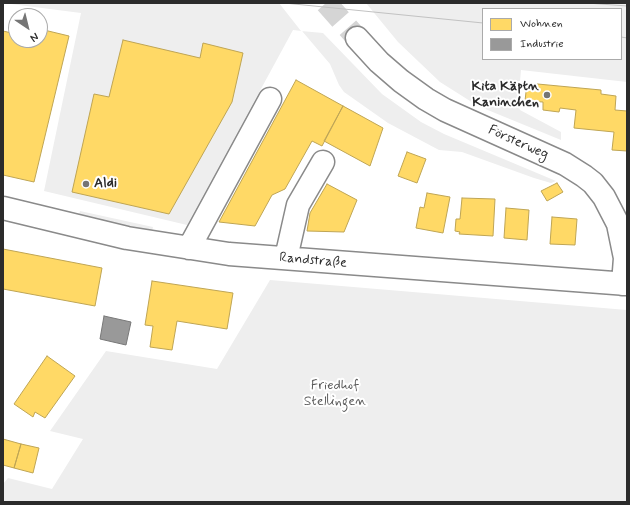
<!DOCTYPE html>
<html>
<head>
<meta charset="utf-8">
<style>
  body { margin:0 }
  #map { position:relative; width:630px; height:505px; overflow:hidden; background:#fff; font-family:Mynerve,sans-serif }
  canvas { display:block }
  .frame { position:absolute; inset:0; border:4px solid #2b2b2b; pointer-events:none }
  .legend { position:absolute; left:482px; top:8px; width:140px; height:52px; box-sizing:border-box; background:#fff; border:1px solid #aaa; margin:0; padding:5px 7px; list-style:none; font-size:12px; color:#2b2b2b }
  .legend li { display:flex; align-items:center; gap:8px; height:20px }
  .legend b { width:20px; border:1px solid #aaa }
  .north { position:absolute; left:8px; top:8px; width:40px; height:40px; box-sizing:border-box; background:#fff; border:1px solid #aaa; border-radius:50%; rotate:145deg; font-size:11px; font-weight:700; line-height:16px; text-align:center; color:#2b2b2b }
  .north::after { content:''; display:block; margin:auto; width:14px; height:18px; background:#757575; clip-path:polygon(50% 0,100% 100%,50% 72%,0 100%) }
</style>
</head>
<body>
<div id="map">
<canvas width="630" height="505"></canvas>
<div class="frame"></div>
<ul class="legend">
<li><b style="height:11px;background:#ffd966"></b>Wohnen</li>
<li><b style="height:11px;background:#999"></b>Industrie</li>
</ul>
<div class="north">N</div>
</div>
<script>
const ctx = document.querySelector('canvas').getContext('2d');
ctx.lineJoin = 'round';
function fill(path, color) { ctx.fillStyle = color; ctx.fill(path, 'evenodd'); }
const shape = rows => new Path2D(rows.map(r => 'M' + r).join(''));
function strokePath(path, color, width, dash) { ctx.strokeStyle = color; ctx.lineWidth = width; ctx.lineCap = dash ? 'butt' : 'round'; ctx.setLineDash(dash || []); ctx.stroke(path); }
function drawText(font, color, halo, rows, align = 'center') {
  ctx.font = font + ' Mynerve,sans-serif'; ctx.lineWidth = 4; ctx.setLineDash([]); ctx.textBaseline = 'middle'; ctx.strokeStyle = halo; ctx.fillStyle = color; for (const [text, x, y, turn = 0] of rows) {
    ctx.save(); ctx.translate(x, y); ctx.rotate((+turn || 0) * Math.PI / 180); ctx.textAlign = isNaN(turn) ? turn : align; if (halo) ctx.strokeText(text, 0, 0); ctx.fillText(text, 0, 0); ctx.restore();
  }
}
const built = shape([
  [279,3,301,31,323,33,382,94,421,122,444,134,556,181,551,183,534,178,462,152,439,150,388,123,344,92,339,85,330,64,302,31,293,30,187,225,44,191,81,13,3,3],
  [366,3,627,3,627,82,521,70,518,105,520,110,561,132,561,140,478,106,440,82,398,42],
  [483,9,621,9,621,59,483,59],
  [80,211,153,227,152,231,79,215],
  [270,280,627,310,627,502,3,502,3,484,8,478,52,489,83,439,50,431,106,351,217,369]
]);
const homes = shape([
  [40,29,69,36,34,182,3,175,3,31,16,34,16,40,40,40,40,29],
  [123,40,200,58,203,43,243,53,232,102,169,214,72,192,94,94,109,97,123,40],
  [296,80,343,106,322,146,312,141,285,189,272,195,255,226,219,222,296,80],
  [527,83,601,90,601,94,616,96,615,110,627,111,627,151,612,150,614,132,574,128,576,110,560,108,559,112,543,110,543,102,525,101,527,83],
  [343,106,383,128,370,166,324,141,343,106],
  [407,152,426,159,417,183,398,176,407,152],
  [557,183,563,192,547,201,541,191,557,183],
  [327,184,357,200,344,232,307,231,310,213,327,184],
  [427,193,450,197,443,233,416,228,420,207,424,208,427,193],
  [462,198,495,199,493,236,459,234,460,232,455,231,456,219,460,219,462,198],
  [506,208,529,210,527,240,504,238,506,208],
  [552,217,577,219,575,245,550,244,552,217],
  [3,249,102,268,95,306,3,289,3,249],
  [152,281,233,293,227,329,177,321,172,350,150,347,153,326,145,325,152,281],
  [47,356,75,376,45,418,35,412,33,417,14,404,47,356],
  [3,439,21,444,14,468,3,465,3,439],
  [21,444,39,448,33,473,14,468,21,444]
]);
const industry = shape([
  [104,316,131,322,126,345,100,339,104,316]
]);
const minorTunnel = shape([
  [326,3,357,38]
]);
const minor = shape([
  [357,38,379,62,401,81,426,99,445,110,565,164,584,176,593,183,604,197,618,224,625,258,623,284],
  [3,208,127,238,229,254,627,284],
  [189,248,270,99],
  [286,258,298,205,323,162]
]);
const tram = shape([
  [284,3,483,23],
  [587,3,627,6],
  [621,37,627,38]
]);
const markers = [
  [547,95,4,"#757575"],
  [86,184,4,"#757575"]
];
const poiNames = [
  ["Kita Käptn",539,87],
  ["Kaninchen",539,103],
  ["Aldi",94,184,"left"]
];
const streetNames = [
  ["Försterweg",518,143,24],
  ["Randstraße",313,261,5]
];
const parkNames = [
  ["Friedhof",335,386],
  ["Stellingen",335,402]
];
fill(built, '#eee');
fill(homes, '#ffd966');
strokePath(homes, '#bfa554', 1);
fill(industry, '#999');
strokePath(industry, '#787878', 1);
strokePath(minorTunnel, '#d5d5d5', 22, [22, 11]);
strokePath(minor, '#8a8a8a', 25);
strokePath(minor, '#fff', 22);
strokePath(tram, '#c2c2c2', 1);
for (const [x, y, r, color] of markers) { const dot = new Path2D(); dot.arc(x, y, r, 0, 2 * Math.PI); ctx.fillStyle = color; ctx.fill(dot); strokePath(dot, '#fff', 1.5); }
drawText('bold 14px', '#2b2b2b', '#fff', poiNames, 'right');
drawText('14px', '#2b2b2b', '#fff', streetNames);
drawText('14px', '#585858', '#fff', parkNames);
</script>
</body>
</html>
